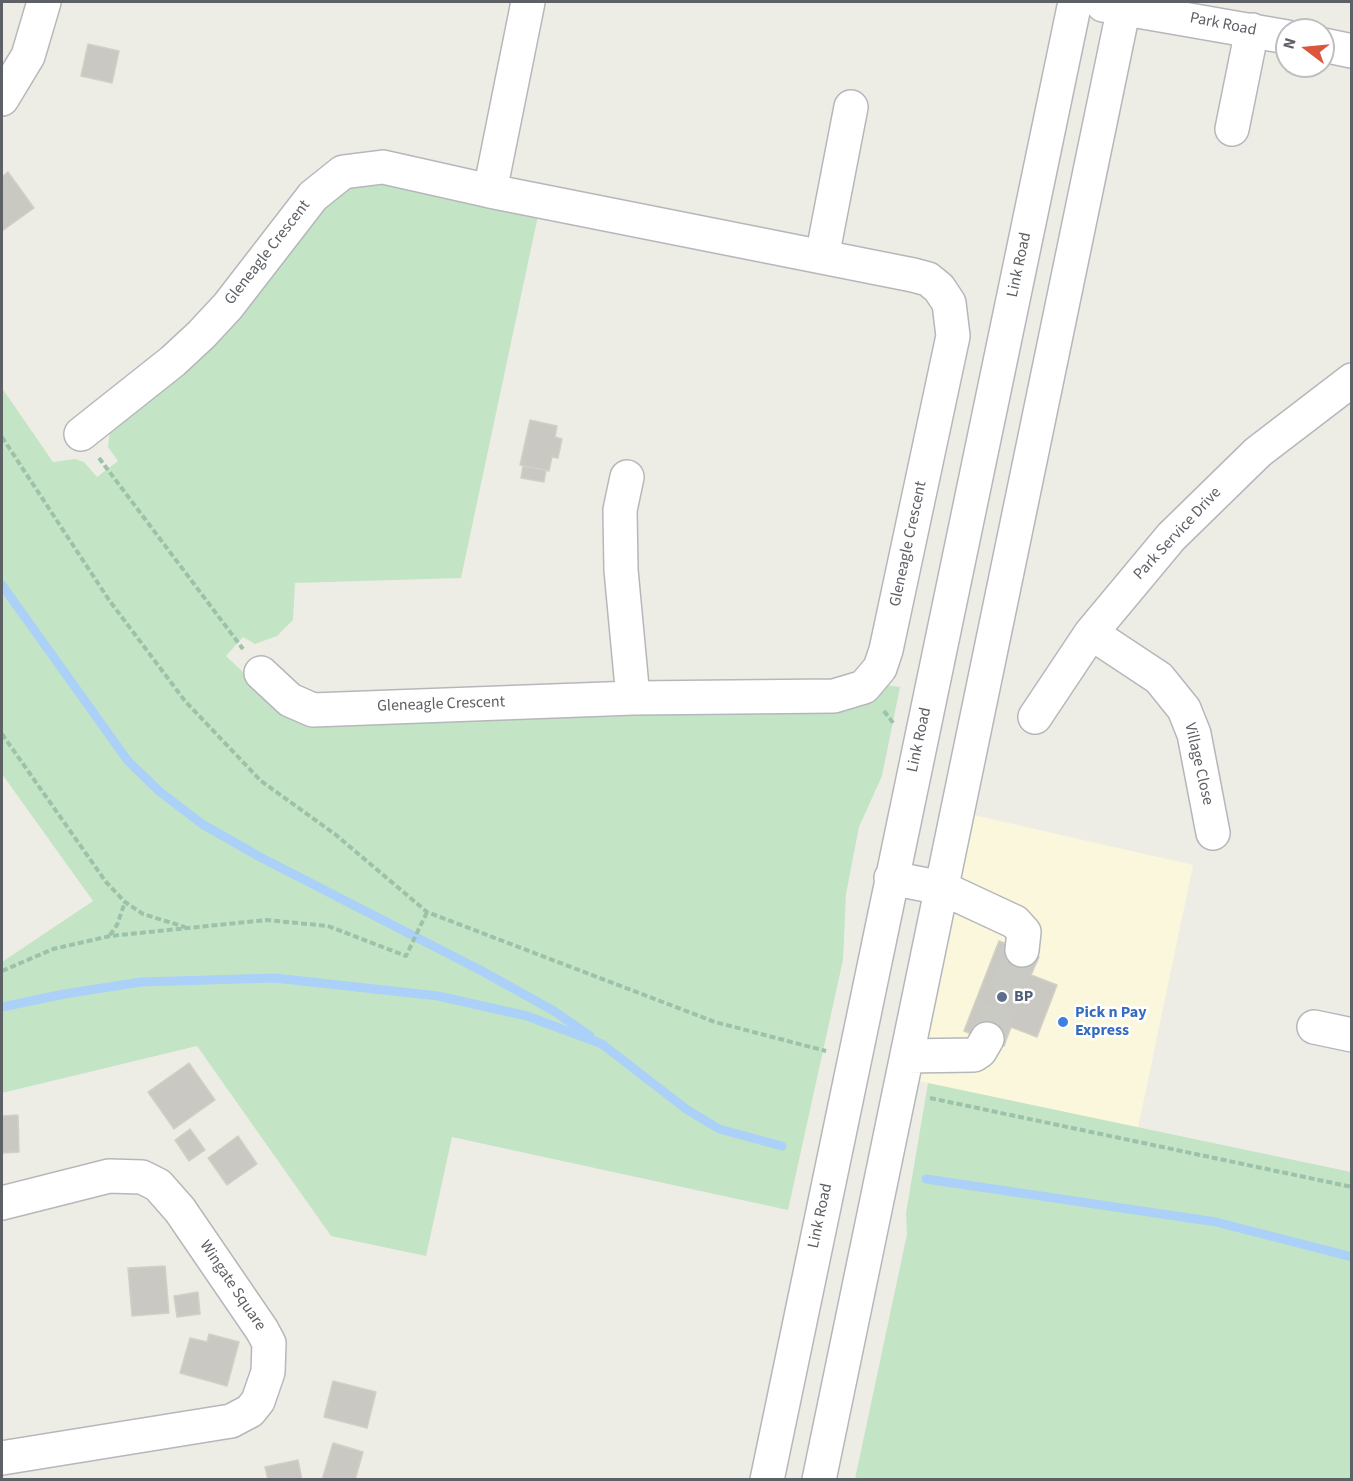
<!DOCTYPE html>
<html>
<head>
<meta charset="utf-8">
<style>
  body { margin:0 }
  #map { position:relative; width:1353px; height:1481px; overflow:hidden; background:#eeede5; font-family:"Source Sans 3",sans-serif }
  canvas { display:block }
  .frame { position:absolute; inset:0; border:3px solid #5d6065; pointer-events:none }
  .north { position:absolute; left:1275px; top:18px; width:60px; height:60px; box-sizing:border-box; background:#fff; border:2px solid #bebfc1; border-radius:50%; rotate:286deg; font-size:16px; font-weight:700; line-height:24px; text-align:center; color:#5d6065 }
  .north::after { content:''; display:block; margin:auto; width:21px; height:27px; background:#dc563e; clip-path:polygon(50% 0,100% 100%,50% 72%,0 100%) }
</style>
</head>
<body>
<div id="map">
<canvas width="1353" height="1481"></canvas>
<div class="frame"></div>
<div class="north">N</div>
</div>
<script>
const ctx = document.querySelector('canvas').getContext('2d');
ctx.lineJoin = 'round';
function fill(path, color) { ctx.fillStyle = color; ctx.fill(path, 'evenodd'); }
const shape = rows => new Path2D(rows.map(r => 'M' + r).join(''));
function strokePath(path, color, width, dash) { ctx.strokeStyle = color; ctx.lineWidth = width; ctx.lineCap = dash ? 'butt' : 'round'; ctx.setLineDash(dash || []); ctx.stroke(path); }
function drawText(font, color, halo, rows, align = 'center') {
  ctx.font = font + ' "Source Sans 3",sans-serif'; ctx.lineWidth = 5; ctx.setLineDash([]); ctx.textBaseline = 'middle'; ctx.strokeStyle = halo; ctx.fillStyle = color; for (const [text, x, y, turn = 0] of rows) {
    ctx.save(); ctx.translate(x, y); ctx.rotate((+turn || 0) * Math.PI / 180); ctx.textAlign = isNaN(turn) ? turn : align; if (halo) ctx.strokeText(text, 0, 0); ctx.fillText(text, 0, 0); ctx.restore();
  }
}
const commercial = shape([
  [960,812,1193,865,1138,1128,904,1078]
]);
const green = shape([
  [374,179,539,211,461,578,295,583,293,620,277,636,255,644,243,637,226,656,285,712,327,725,847,709,886,685,900,687,882,776,859,827,846,894,843,960,788,1210,452,1137,426,1256,331,1236,197,1046,2,1093,2,962,93,901,2,774,2,388,53,462,75,459,84,462,97,477,118,461,108,447,111,422,319,207,343,187],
  [928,1083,1351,1172,1351,1479,855,1479,907,1234,906,1213]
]);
const stream = shape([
  [2,585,128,761,159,791,202,824,260,857,480,970,554,1011,590,1036],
  [2,1007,64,994,141,982,275,978,438,996,527,1016,602,1044,686,1109,719,1129,782,1146],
  [926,1179,1216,1222,1352,1257]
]);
const building = shape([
  [88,44,119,51,112,83,81,76,88,44],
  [8,172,34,208,2,231,2,177,8,172],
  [530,420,557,426,555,437,562,439,558,458,552,457,549,471,520,465,530,420],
  [523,466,546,470,544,482,521,478,523,466],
  [999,941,1039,957,1031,975,1057,985,1037,1037,1011,1027,1004,1046,964,1031,999,941],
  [189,1063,215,1100,174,1129,148,1092,189,1063],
  [18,1115,19,1152,2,1153,2,1116,18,1115],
  [190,1129,205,1150,189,1161,175,1140,190,1129],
  [238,1136,257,1164,227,1185,208,1158,238,1136],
  [165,1266,169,1313,132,1316,128,1268,165,1266],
  [198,1292,200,1314,177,1317,174,1296,198,1292],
  [209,1334,239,1342,227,1386,180,1373,190,1338,207,1342,209,1334],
  [333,1381,376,1392,367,1428,324,1417,333,1381],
  [333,1443,363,1452,355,1480,322,1480,333,1443],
  [298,1460,302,1480,268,1480,265,1467,298,1460]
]);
const minorTunnel = shape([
  [987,1039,1022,950]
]);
const path = shape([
  [2,437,109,600,185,701,261,781,336,835,427,912,715,1022,826,1051],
  [99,458,243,649],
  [884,711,894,724],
  [2,734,106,882,125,902,143,914,185,927],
  [110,935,117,925,125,902],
  [2,971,53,949,110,936,266,920,328,926,406,956,427,912],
  [930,1098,1352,1187]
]);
const minor = shape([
  [1103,5,1287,37],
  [1323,45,1352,51],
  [2,99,28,56,44,2],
  [1232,129,1252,30],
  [822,257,851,107],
  [81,434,173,361,201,335,228,306,313,196,343,172,383,167,490,191],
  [627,477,620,510,621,570,633,698],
  [1091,633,1159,678,1184,709,1194,734,1213,833],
  [261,673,290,700,313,710,633,698,834,696,864,687,880,668,886,650,953,336,949,303,939,288,928,279,913,275,490,191,528,2],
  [1035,717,1091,633,1171,537,1258,452,1352,380],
  [891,878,942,888,1015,922,1024,932,1022,950],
  [1314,1027,1352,1035],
  [907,1056,974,1055,980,1051,987,1039],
  [2,1203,109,1176,142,1177,158,1185,180,1210,262,1330,269,1343,268,1372,258,1401,250,1411,231,1421,2,1458],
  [767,1480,1075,2],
  [819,1480,1125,2]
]);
const markers = [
  [1002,997,6,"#5c6f8a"],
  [1063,1022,6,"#3f7fe0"]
];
const streetNames = [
  ["Park Road",1223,25,11],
  ["Gleneagle Crescent",268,253,-52],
  ["Link Road",1020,265,-78],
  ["Park Service Drive",1178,534,-47],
  ["Gleneagle Crescent",909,544,-78],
  ["Gleneagle Crescent",441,705,-2],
  ["Link Road",920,740,-78],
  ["Village Close",1198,764,77],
  ["Link Road",821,1216,-78],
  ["Wingate Square",232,1286,56]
];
const serviceNames = [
  ["BP",1014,997]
];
const shopNames = [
  ["Pick n Pay",1075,1013],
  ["Express",1075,1031]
];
fill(commercial, '#fbf7dd');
fill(green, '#c4e4c6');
strokePath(stream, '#abd1f8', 9);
fill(building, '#cac8c2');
strokePath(building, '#d3cfc4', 1.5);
strokePath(minorTunnel, '#cacac5', 33, [33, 16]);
strokePath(minor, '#b6b7bb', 36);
strokePath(path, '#9cc2aa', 4, [6, 3]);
strokePath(minor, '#fff', 33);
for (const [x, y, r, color] of markers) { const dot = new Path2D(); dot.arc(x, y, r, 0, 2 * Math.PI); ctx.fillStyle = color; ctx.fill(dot); strokePath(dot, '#fff', 2); }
drawText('16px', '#5d6065', '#fff', streetNames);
drawText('bold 16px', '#4e5e75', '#fff', serviceNames, 'left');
drawText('bold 16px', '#366cbe', '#fff', shopNames, 'left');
</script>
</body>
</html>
